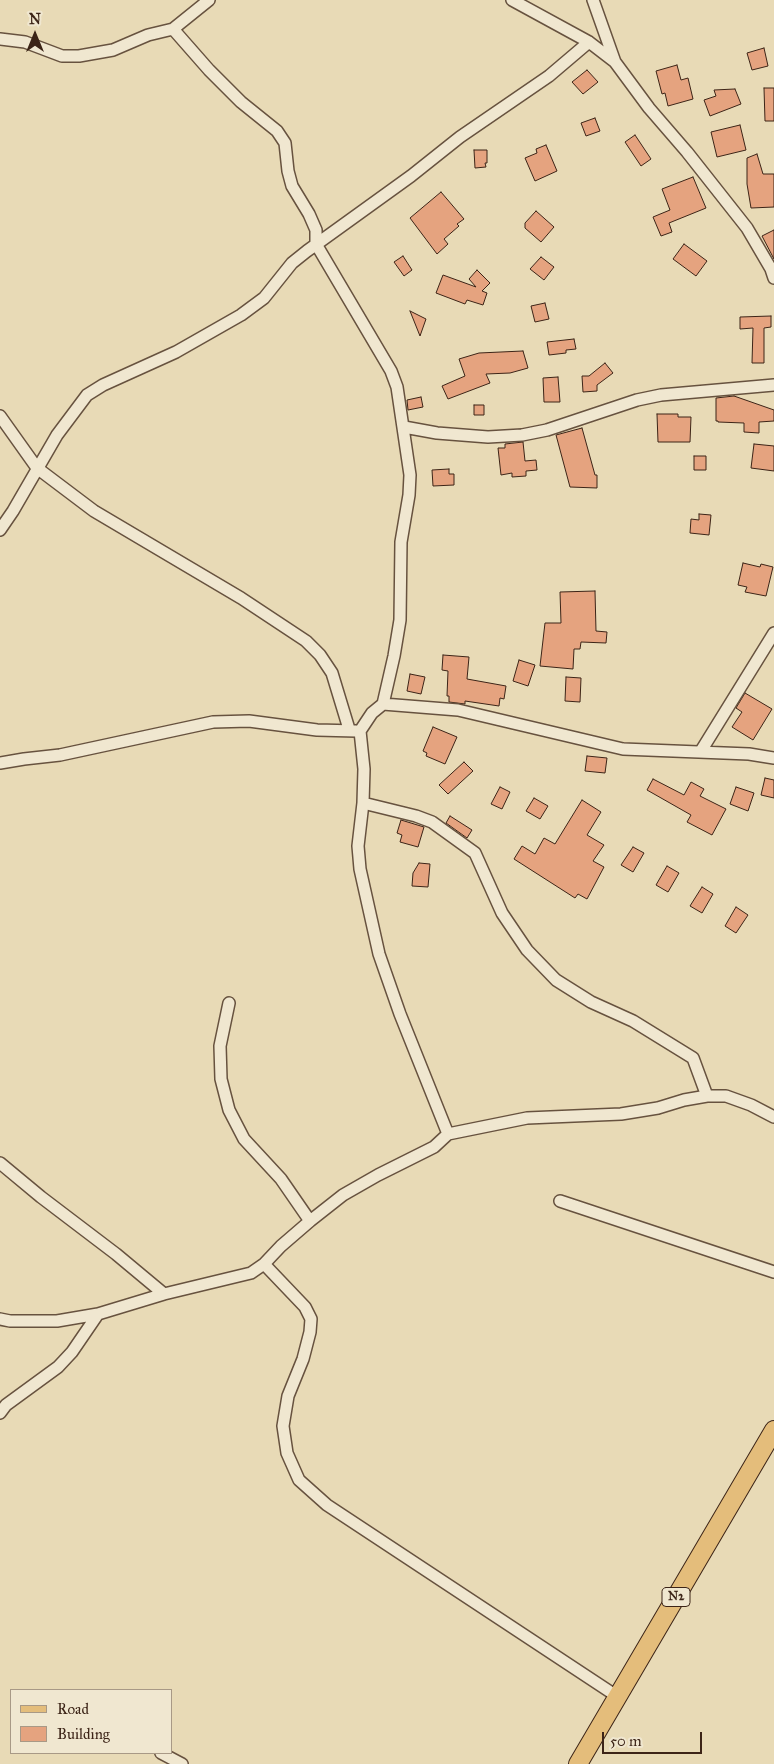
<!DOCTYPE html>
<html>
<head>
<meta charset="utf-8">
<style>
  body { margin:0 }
  #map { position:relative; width:774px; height:1764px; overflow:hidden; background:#e8dab6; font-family:"IM FELL Great Primer",serif }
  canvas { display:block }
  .legend { position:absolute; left:10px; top:1689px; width:162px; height:65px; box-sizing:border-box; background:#f0e7d0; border:1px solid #a89986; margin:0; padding:6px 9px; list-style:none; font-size:15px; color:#3c2417 }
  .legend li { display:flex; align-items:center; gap:10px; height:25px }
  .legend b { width:25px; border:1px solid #a89986 }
  .north { position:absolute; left:10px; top:10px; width:50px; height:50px; -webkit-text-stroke:4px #f0e7d0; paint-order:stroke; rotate:0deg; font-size:14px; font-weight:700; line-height:20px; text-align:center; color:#3c2417 }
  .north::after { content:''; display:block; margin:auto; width:18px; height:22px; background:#3c2417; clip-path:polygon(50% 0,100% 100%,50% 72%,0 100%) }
  .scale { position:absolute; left:602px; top:1732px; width:100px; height:22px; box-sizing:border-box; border:2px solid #3c2417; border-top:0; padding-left:6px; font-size:15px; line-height:18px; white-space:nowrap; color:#3c2417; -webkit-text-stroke:4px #f0e7d0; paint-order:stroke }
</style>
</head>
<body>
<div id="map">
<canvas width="774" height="1764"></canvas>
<ul class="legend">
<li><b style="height:6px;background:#e4bd7b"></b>Road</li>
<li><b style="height:14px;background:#e5a37f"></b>Building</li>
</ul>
<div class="north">N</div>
<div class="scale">50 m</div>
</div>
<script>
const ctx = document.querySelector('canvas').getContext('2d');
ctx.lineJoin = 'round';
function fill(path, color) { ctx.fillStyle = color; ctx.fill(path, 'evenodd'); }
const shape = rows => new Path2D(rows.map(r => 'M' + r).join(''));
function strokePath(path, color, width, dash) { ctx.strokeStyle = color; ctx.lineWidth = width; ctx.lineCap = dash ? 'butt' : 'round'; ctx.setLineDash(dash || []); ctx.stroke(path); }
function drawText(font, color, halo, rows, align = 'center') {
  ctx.font = font + ' "IM FELL Great Primer",serif'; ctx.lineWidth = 4; ctx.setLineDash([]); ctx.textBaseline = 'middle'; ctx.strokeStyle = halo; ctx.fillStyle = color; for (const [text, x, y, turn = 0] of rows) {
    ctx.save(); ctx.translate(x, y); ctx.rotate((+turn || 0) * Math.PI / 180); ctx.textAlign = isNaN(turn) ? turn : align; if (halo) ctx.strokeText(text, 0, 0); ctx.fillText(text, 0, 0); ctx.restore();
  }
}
const building = shape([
  [764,48,768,66,752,70,747,53,764,48],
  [677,65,681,80,688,78,693,99,668,106,665,93,662,94,656,71,677,65],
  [587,70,598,82,583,94,572,82,587,70],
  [764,88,774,88,774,121,765,121,764,88],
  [735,89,741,104,710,116,704,100,716,96,714,90,735,89],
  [595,118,600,131,586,136,581,123,595,118],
  [740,125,746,150,717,157,711,132,740,125],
  [635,135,651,159,641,166,625,142,635,135],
  [546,145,557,171,535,181,525,158,537,153,536,149,546,145],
  [474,150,487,150,487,163,485,163,486,167,475,168,474,150],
  [757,154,763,174,774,174,774,207,751,208,747,184,747,158,757,154],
  [693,177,706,208,669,223,672,232,661,236,653,217,670,210,662,189,693,177],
  [441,192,464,219,457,224,459,226,444,239,448,244,437,254,410,218,441,192],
  [536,211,554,227,541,242,525,228,525,223,536,211],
  [774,230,774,259,762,236,774,230],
  [684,244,707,261,696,276,673,259,684,244],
  [403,256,412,270,404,276,394,262,403,256],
  [541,257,554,267,544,280,530,269,541,257],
  [477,270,490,283,482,291,487,293,483,305,467,300,465,304,436,293,443,275,476,287,469,279,477,270],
  [545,303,549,319,535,322,531,306,545,303],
  [410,311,426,319,420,336,410,311],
  [771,316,771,327,764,328,764,363,752,363,753,328,740,329,740,317,771,316],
  [574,339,576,349,566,350,566,353,549,355,547,342,574,339],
  [523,351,528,368,510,373,486,374,490,383,448,399,442,386,465,376,459,359,479,353,523,351],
  [605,363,613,373,597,385,597,391,583,392,582,376,589,376,605,363],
  [558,377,560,402,544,402,543,378,558,377],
  [734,396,774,410,774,421,759,422,759,433,744,432,744,423,718,422,718,421,716,421,716,398,734,396],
  [421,397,423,407,408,410,407,400,421,397],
  [474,405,484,405,484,415,474,415,474,405],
  [657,414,678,414,678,417,691,417,690,442,658,442,657,414],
  [582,428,595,475,597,475,597,488,570,487,556,435,582,428],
  [523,442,525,461,536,460,537,470,526,471,526,476,512,477,512,473,501,475,498,448,505,448,505,444,523,442],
  [754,444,774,446,774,471,751,468,754,444],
  [694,456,706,456,706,470,694,470,694,456],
  [449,469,449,474,454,474,454,485,433,486,432,470,449,469],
  [699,514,711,515,709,535,690,533,691,519,699,520,699,514],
  [743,563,760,567,761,564,773,567,766,596,745,592,747,587,738,585,743,563],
  [595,591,596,631,607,632,606,643,581,642,580,649,574,649,573,669,540,666,545,623,561,623,560,592,595,591],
  [443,655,469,657,467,679,506,686,504,699,500,698,499,706,465,701,465,704,449,702,449,696,447,696,448,671,442,670,443,655],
  [519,660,535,665,528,686,513,681,519,660],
  [410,674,425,677,421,694,407,691,410,674],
  [566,677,581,678,580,702,565,701,566,677],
  [745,693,772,709,753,740,732,727,742,712,736,708,745,693],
  [433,727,457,737,445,764,426,756,427,753,423,751,433,727],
  [587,756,607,758,605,773,585,771,587,756],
  [464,762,473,771,448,794,439,785,464,762],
  [765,778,774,780,774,798,761,795,765,778],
  [653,779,684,795,691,782,704,789,700,796,726,809,712,835,687,822,691,815,647,790,653,779],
  [500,787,510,792,502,809,491,804,500,787],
  [736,787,754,793,748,811,730,804,736,787],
  [534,798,548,806,540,819,526,811,534,798],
  [582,800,601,812,587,835,604,845,593,861,604,867,587,899,578,894,575,898,514,859,522,846,535,854,544,838,555,844,582,800],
  [450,816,472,830,467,838,446,823,450,816],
  [401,820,424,827,418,847,400,842,402,835,397,833,401,820],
  [633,847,644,853,633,872,621,865,633,847],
  [419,863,430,864,428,887,412,886,413,873,419,863],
  [667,866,679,873,668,892,656,885,667,866],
  [702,887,713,894,702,913,690,906,702,887],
  [736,907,748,915,736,933,725,926,736,907]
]);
const minor = shape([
  [512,0,589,42,615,62],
  [593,0,615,62,649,108,687,152,747,228,771,269,774,278],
  [173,29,209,70,241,102,277,131,285,143,288,171,292,186,309,214,316,230,316,244,391,371,397,387,410,475,409,495,401,542,400,620,394,656,383,704,372,713,360,731,364,769,363,803,358,846,360,869,379,954,400,1014,448,1134],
  [0,39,25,42,62,56,79,56,113,50,148,35,173,29,209,0],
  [0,416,37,468,94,511,241,598,306,641,320,655,332,673,349,729],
  [404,427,437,433,488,437,522,435,547,430,637,400,661,395,774,385],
  [0,530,13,511,57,435,87,395,103,385,176,352,241,315,264,298,292,263,307,251,411,176,460,137,549,76,589,42],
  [383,704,458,710,623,749,749,754,774,758],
  [701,751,774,633],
  [0,763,24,759,60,755,213,722,249,721,317,730,356,731],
  [363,803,416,816,432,822,475,853,502,913,527,950,556,980,591,1002,633,1021,693,1058,707,1096],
  [229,1003,220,1046,221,1079,229,1110,244,1139,281,1179,310,1221],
  [0,1163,41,1197,116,1254,164,1294],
  [560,1201,774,1272],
  [264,1264,305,1307,311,1319,310,1332,303,1359,288,1396,283,1426,287,1453,299,1480,327,1505,618,1697],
  [0,1319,10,1321,57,1321,98,1314,164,1294,251,1273,264,1264,281,1246,310,1221,343,1195,378,1175,434,1147,448,1134,527,1118,621,1114,658,1108,684,1100,707,1096,726,1096,751,1105,774,1117],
  [0,1413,6,1405,58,1367,72,1352,98,1314],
  [161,1753,182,1764]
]);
const primary = shape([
  [578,1764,774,1430]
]);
const shields = [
  [676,1597,28]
];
const shieldNames = [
  ["N2",676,1597]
];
fill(building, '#e5a37f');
strokePath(building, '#3c2417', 1);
strokePath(minor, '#67523f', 14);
strokePath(primary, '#3c2417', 20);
strokePath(minor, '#f0e7d0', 11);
strokePath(primary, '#e4bd7b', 18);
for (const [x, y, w] of shields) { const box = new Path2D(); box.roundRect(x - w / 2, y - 9.5, w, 19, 4); ctx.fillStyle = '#f0e7d0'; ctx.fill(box); strokePath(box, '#3c2417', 1); }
drawText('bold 12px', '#3c2417', null, shieldNames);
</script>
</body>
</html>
